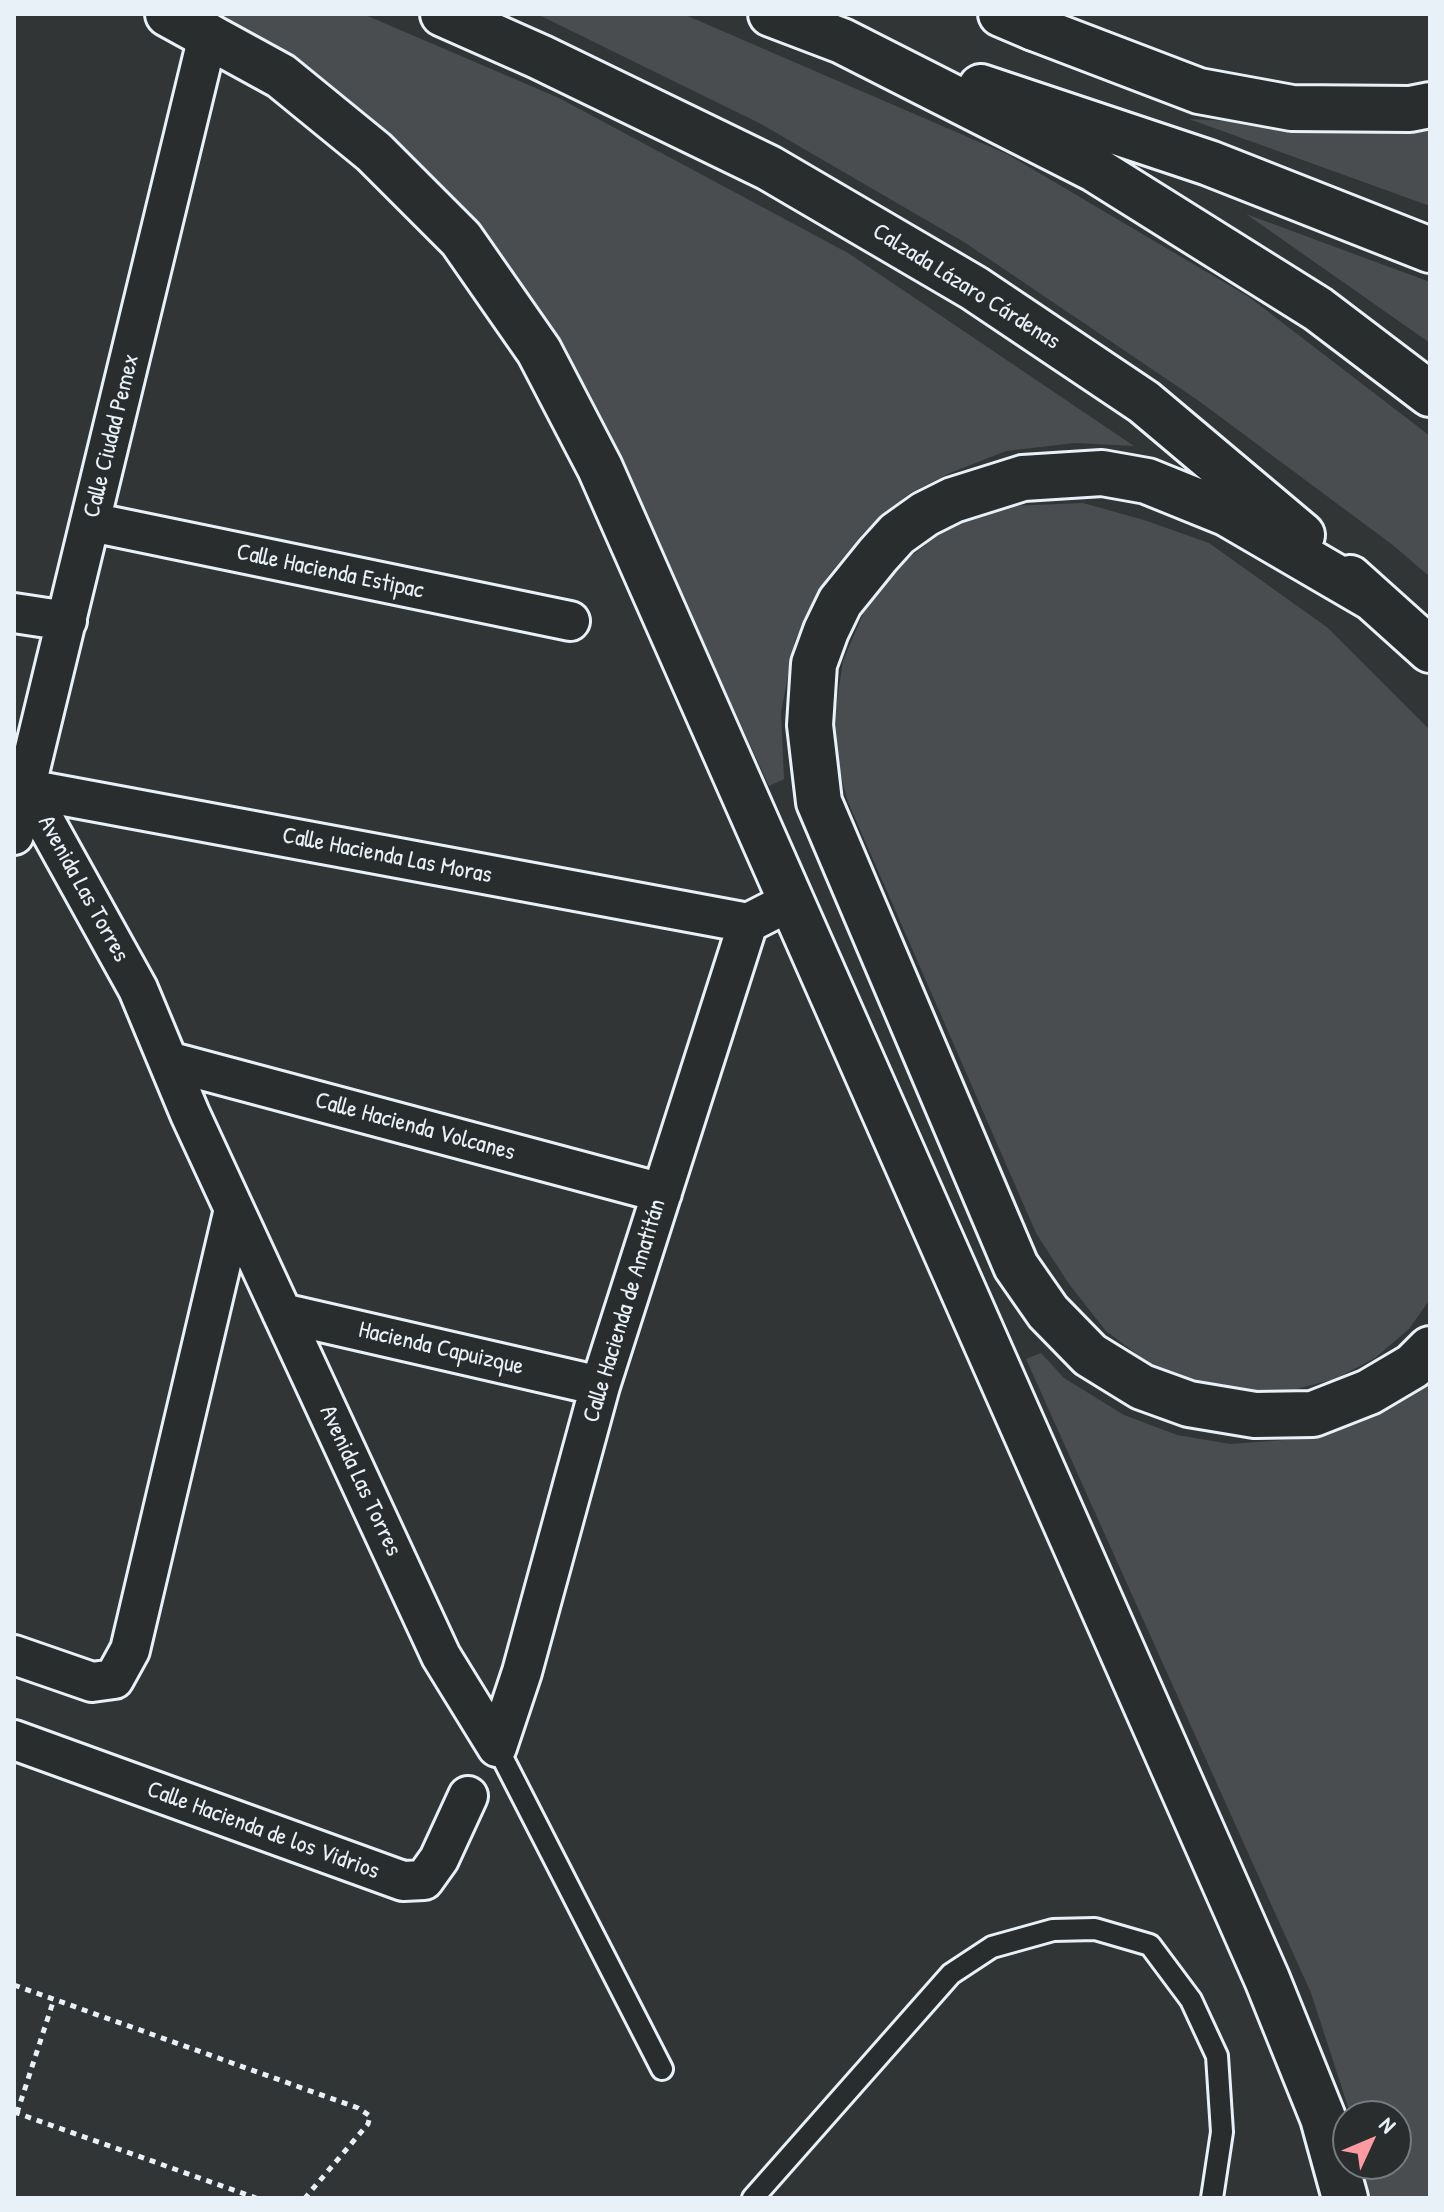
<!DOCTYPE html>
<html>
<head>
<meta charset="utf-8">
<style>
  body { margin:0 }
  #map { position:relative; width:1444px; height:2212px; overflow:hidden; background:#323536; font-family:"Patrick Hand",sans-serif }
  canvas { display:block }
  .frame { position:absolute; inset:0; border:16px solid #e8f1f8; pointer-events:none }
  .north { position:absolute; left:1332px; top:2100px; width:80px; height:80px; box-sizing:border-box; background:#2a2d2e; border:2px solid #767b7f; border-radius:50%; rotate:46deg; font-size:22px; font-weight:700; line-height:32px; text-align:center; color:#e8f1f8 }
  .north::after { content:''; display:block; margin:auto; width:28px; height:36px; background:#ff9aa2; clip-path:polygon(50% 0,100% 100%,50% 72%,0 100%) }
</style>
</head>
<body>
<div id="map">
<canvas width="1444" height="2212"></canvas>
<div class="frame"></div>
<div class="north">N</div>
</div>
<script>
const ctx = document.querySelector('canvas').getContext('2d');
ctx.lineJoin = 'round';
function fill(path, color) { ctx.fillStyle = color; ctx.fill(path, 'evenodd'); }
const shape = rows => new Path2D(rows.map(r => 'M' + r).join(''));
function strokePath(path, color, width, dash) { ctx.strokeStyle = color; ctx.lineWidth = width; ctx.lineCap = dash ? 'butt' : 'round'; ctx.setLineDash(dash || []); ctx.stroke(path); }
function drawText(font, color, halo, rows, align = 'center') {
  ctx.font = font + ' "Patrick Hand",sans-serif'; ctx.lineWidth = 6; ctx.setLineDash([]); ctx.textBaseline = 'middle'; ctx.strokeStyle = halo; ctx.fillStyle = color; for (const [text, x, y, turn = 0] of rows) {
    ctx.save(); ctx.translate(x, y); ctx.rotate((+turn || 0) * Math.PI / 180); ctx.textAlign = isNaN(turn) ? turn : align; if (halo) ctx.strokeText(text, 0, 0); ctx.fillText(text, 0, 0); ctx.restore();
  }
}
const green = shape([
  [221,14,363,14,559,98,848,253,1134,446,1075,443,1006,451,950,473,910,493,865,531,828,576,795,640,781,712,784,779,769,786,591,396,528,293,462,209,384,129,293,58],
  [537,14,683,14,1007,154,1249,297,1430,436,1430,577,1394,546,1199,401,964,242,761,124],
  [1189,119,1423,131,1430,129,1430,206],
  [1246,214,1430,282,1430,343],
  [1083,503,1144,520,1209,543,1328,628,1430,730,1430,1299,1409,1329,1375,1358,1335,1379,1285,1392,1233,1392,1191,1383,1153,1366,1106,1331,1069,1284,1036,1233,848,802,837,762,834,720,843,661,866,607,897,568,936,536,971,518,1009,506],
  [1041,1353,1064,1378,1124,1415,1177,1435,1230,1444,1297,1439,1360,1422,1406,1399,1430,1379,1430,2198,1369,2198,1363,2164,1396,2164,1396,2116,1351,2116,1311,1993,1026,1359]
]);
const path = shape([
  [14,1985,358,2108,370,2116,368,2124,305,2198],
  [14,2112,256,2198],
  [17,2113,54,1999]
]);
const lane = shape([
  [497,1747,662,2069],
  [753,2198,951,1974,992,1947,1053,1930,1095,1929,1150,1945,1191,2000,1217,2056,1222,2132,1212,2198]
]);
const street = shape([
  [91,522,570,621],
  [14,613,67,621],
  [27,789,138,989,190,1114,441,1656,497,1747],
  [27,789,748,923],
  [14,835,208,36],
  [168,1061,662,1193],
  [282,1313,600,1386],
  [14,1655,92,1682,114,1679,130,1650,234,1209],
  [14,1740,403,1881,424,1880,439,1859,468,1796],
  [497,1747,522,1672,600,1386,748,923,791,901]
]);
const secondary = shape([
  [168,14,208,36],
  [1001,14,1034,28]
]);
const primary = shape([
  [1034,28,1199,91,1292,108,1410,109,1430,105],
  [208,36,281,76,374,152,461,239,539,351,600,468,1267,1979,1323,2118,1345,2198]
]);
const highway = shape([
  [443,14,540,57,769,168,974,288,1144,402,1302,535],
  [771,14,842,41,1096,170,1318,309,1430,394],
  [981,87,1209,163,1430,250],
  [1350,578,1430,650],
  [1372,598,1226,513,1147,481,1102,473,1023,478,953,500,925,514,897,534,878,555,840,602,826,631,814,664,810,725,819,802,1016,1266,1048,1312,1090,1355,1142,1387,1189,1404,1255,1415,1313,1414,1369,1392,1413,1366,1430,1349]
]);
const streetNames = [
  ["Calzada Lázaro Cárdenas",966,287,32],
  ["Calle Ciudad Pemex",112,436,-76],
  ["Calle Hacienda Estipac",330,572,12],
  ["Calle Hacienda Las Moras",387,856,11],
  ["Avenida Las Torres",83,889,61],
  ["Calle Hacienda Volcanes",415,1127,15],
  ["Calle Hacienda de Amatitán",625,1311,-73],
  ["Hacienda Capuizque",441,1349,13],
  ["Avenida Las Torres",360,1481,65],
  ["Calle Hacienda de los Vidrios",263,1831,20]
];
fill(green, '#494d4f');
strokePath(lane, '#e8f1f8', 26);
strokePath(street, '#e8f1f8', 44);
strokePath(secondary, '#e8f1f8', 50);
strokePath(primary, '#e8f1f8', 50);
strokePath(highway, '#e8f1f8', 50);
strokePath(path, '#e8f1f8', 5, [6, 6]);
strokePath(lane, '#2a2d2e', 20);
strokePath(street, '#2a2d2e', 38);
strokePath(secondary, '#2a2d2e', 44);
strokePath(primary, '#2a2d2e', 44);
strokePath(highway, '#2a2d2e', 44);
drawText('24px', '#e8f1f8', '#2a2d2e', streetNames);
</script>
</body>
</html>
